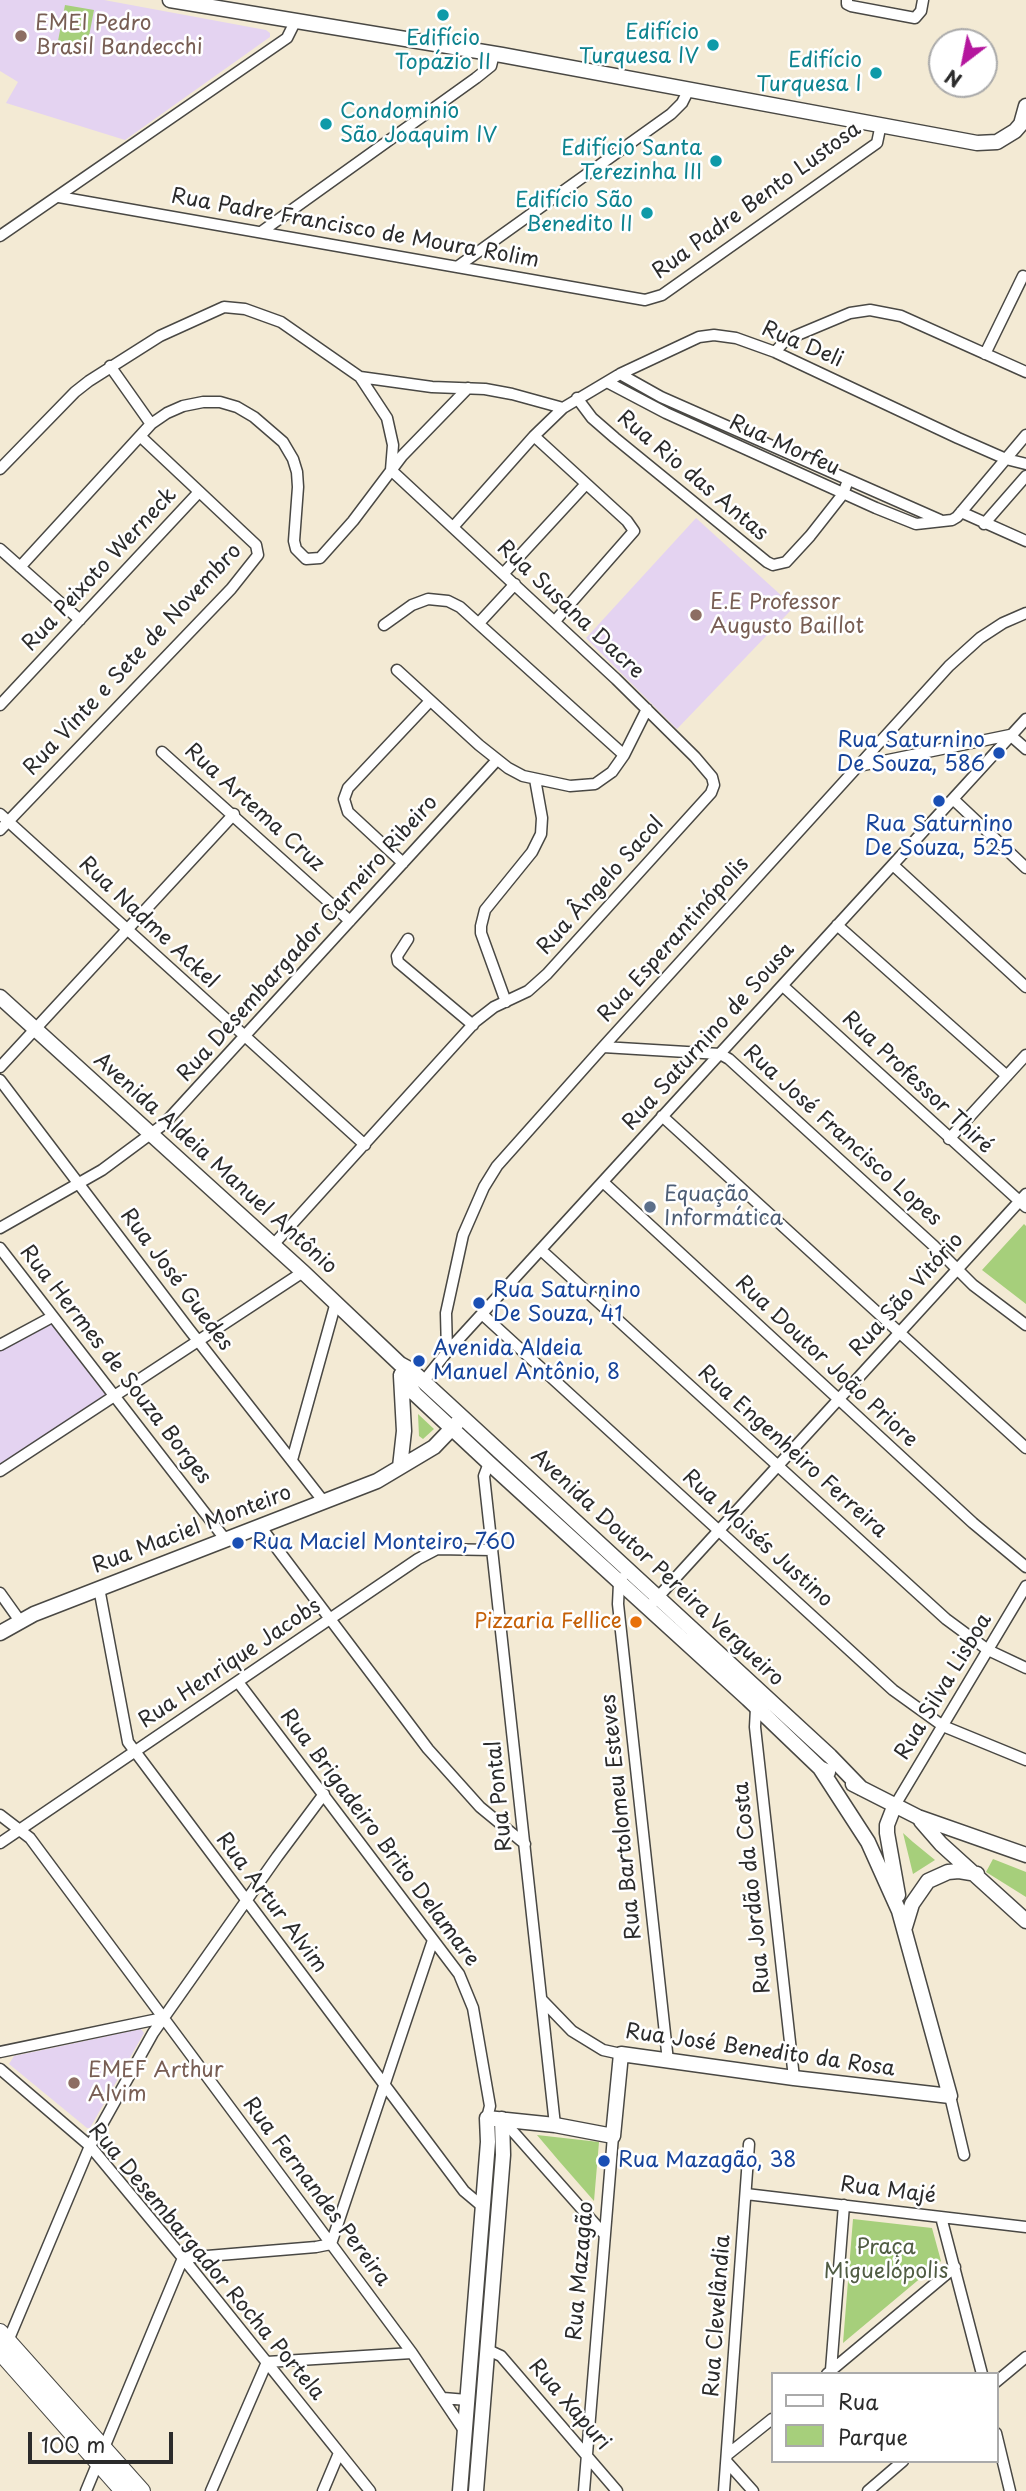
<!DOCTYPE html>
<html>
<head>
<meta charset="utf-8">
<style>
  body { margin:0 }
  #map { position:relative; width:1026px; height:2491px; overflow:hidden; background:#f3ead4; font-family:"Playpen Sans",sans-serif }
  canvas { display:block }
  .legend { position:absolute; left:771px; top:2372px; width:228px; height:91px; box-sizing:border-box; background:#fff; border:2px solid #aaa; margin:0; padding:9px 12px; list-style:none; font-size:21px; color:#2b2b2b }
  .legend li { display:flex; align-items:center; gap:14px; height:35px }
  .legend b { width:35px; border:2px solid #aaa }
  .north { position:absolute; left:928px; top:28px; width:70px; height:70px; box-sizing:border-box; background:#fff; border:2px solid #aaa; border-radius:50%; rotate:212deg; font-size:19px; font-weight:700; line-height:28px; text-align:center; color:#2b2b2b }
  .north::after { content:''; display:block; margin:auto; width:24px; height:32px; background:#b5179e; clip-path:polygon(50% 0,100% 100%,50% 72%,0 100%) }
  .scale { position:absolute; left:28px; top:2432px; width:145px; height:32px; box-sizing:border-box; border:4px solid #2b2b2b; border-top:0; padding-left:9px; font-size:21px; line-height:24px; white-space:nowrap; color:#2b2b2b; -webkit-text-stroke:5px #fff; paint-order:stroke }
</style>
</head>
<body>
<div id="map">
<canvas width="1026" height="2491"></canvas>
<ul class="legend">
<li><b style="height:9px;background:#fff"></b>Rua</li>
<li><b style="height:19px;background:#a6cf7b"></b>Parque</li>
</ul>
<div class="north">N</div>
<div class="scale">100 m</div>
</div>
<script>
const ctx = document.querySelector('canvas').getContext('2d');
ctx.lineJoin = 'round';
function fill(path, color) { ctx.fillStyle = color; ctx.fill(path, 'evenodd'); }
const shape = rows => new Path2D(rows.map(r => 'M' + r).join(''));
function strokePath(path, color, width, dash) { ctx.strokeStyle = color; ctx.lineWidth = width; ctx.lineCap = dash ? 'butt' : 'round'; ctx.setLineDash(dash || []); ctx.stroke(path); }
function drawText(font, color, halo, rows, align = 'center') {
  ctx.font = font + ' "Playpen Sans",sans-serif'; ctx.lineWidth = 5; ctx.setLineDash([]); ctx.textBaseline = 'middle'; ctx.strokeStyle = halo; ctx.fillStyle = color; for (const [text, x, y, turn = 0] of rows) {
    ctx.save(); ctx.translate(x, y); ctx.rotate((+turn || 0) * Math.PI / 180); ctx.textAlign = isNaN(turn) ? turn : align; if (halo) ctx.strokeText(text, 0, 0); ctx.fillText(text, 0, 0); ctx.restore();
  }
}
const built = shape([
  [0,0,104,0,266,30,270,33,270,37,125,140,6,103,18,82,0,71],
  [696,518,794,607,677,729,586,638],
  [52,1317,113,1396,0,1471,0,1345],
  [141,2029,144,2033,90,2128,87,2128,9,2064,14,2056]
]);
const green = shape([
  [65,5,94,10,86,52,57,46],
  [1024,1224,1026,1226,1026,1304,982,1270],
  [418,1414,434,1429,423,1439,419,1436],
  [903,1833,913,1842,935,1860,913,1874],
  [993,1859,1026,1872,1026,1897,986,1872],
  [537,2135,599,2142,594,2201,559,2161],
  [853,2219,932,2228,941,2261,843,2343]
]);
const minor = shape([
  [847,0,847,4,851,6,915,18,921,11,923,0],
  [59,197,645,300,662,295,877,143,881,124],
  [261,232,476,78,491,66,494,54],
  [0,236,287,38,295,22],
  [457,267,671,114,682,103,689,89],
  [775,352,783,343,795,336,850,313,870,310,901,316,1026,372],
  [985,354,1023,276],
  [110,366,151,424],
  [620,374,661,397,940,520],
  [607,382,666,413,876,508,916,524,952,520,957,517,1026,435],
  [577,398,592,418,615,438,767,562,773,565,786,562,810,536,843,494,848,480],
  [534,436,627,521,634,531,555,621],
  [0,469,75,392,89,381,160,336,224,307,245,309,281,322,360,377,432,387,485,389,512,394,563,408],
  [961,512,1026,541],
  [984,524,1026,476],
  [454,526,534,436,563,408,620,374,699,337,714,335,736,338,775,352,958,438,1006,459,1026,464],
  [0,549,80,620],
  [20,567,151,424,167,413,183,406,203,402,220,402,237,407,254,417,283,442,293,459,297,472,298,487,294,541,296,549,306,559,320,558,353,521,402,456,468,388],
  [503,574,586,484],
  [479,623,515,584],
  [384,625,412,605,428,599,448,601,460,607,624,755],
  [397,670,479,745,508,768,523,776,570,786,595,784,612,772,624,755,647,709],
  [0,705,199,492],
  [162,752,350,921],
  [859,766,1010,735,1026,749],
  [953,799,1026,868],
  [0,814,365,1145],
  [0,830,231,589,258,555,256,545,140,436],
  [403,863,348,812,344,799,348,788,430,701],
  [893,865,1026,987],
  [837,925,1007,1076],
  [408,939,397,956,398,962,473,1025],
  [783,986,1026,1207],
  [506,1002,481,933,481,926,485,910,532,852,541,834,542,818,535,779],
  [603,1047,720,1054,729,1059,934,1246,973,1285,1026,1325],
  [0,1067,234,814],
  [0,1080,188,1328,324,1502],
  [662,1116,1026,1448],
  [949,1139,1026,1055],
  [603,1182,973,1523,1026,1567],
  [0,1228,102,1170,164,1124,497,760],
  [273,1245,476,1021,494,1007,528,991,547,974,711,793,714,785,712,777,695,757,616,679,391,470,393,445,387,418,360,377],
  [0,1248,225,1539],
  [541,1250,946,1619,988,1650,1026,1668],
  [482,1314,893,1690,943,1726,1026,1760],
  [0,1345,52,1317],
  [447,1352,446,1313,463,1235,484,1187,497,1166,603,1047,949,666,980,638,1003,623,1026,613],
  [423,1382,447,1352,1026,719],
  [292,1460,336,1302],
  [489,1463,484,1476,555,2125],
  [0,1471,303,1272],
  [260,1526,428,1749,480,1807,525,1844],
  [622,1578,619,1583,618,1604,668,2061],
  [99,1588,128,1742,464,2191,483,2207],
  [0,1593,20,1621],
  [648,1608,1026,1194],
  [238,1682,459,1974,473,2008,490,2106,487,2118],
  [759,1703,756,1708,755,1727,794,2078],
  [894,1807,1026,1586],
  [0,1815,30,1838,412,2353,465,2432],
  [0,1843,418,1559,437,1549,492,1550],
  [542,2000,572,2031,603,2050,621,2054],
  [0,2052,163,2018],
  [0,2069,90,2146,183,2258,370,2491],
  [950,2096,964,2155],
  [501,2118,604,2234],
  [746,2194,1026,2227],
  [941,2217,982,2374],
  [8,2341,90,2146,153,2033,277,1857,324,1794],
  [488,2350,501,2356,617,2491],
  [831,2370,844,2205],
  [827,2374,955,2267],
  [996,2382,1026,2357],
  [443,2398,467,2400],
  [996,2433,1010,2491],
  [727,2455,772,2419],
  [727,2462,753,2491],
  [86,2491,183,2258,316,2247,331,2244,433,1940],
  [211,2491,267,2362,412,2353],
  [323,2491,339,2453],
  [584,2491,613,2136],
  [724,2491,749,2144],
  [868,2491,903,2461]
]);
const tertiary = shape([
  [170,0,502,55,977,143,997,142,1015,131,1021,124,1026,106],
  [0,997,303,1272,400,1364,411,1370,830,1756,861,1788],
  [401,1375,415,1394,489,1463,748,1699,820,1768,828,1772],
  [400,1467,404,1431,401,1376],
  [0,1633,34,1614,377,1481,434,1447,457,1423],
  [853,1784,918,1817,1026,1855],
  [894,1807,887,1825,887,1833,898,1895],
  [921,1821,941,1844,1026,1921],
  [905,1927,912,1904,928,1881,948,1872,959,1871,977,1874],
  [460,2491,488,2142,487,2118,555,2125,613,2136,621,2054,794,2078,950,2096,899,1911,868,1842,820,1768],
  [476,2491,503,2155,502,2119]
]);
const secondary = shape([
  [0,2332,142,2491],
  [0,2352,123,2491]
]);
const markers = [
  [443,15,7,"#0f9aa8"],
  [21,36,7,"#8d6e63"],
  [713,45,7,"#0f9aa8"],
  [876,73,7,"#0f9aa8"],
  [326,124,7,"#0f9aa8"],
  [716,161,7,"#0f9aa8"],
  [647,213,7,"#0f9aa8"],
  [696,615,7,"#8d6e63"],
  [999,753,7,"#1a4fb4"],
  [939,801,7,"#1a4fb4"],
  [650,1207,7,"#5c6f8a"],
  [479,1303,7,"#1a4fb4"],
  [419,1361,7,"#1a4fb4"],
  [238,1543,7,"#1a4fb4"],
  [636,1622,7,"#e8710a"],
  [74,2083,7,"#8d6e63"],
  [604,2161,7,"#1a4fb4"]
];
const educationNames = [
  ["EMEI Pedro",35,24],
  ["Brasil Bandecchi",35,48],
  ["E.E Professor",710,603],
  ["Augusto Baillot",710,627],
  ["EMEF Arthur",88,2071],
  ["Alvim",88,2095]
];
const cultureNames = [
  ["Edifício",699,33],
  ["Turquesa IV",699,57],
  ["Edifício",443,39,"center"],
  ["Topázio II",443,63,"center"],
  ["Edifício",862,61],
  ["Turquesa I",862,85],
  ["Condominio",340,112,"left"],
  ["São Joaquim IV",340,136,"left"],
  ["Edifício Santa",702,149],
  ["Terezinha III",702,173],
  ["Edifício São",633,201],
  ["Benedito II",633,225]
];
const streetNames = [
  ["Rua Padre Bento Lustosa",757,201,-36],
  ["Rua Padre Francisco de Moura Rolim",355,229,10],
  ["Rua Deli",802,345,23],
  ["Rua Morfeu",784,446,24],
  ["Rua Rio das Antas",692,476,40],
  ["Rua Peixoto Werneck",100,570,-47],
  ["Rua Susana Dacre",570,610,43],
  ["Rua Vinte e Sete de Novembro",133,660,-47],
  ["Rua Artema Cruz",254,808,42],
  ["Rua Ângelo Sacol",601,886,-48],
  ["Rua Nadme Ackel",148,923,43],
  ["Rua Desembargador Carneiro Ribeiro",308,939,-48],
  ["Rua Esperantinópolis",674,940,-48],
  ["Rua Saturnino de Sousa",709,1037,-48],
  ["Rua Professor Thiré",917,1083,43],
  ["Rua José Francisco Lopes",842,1136,42],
  ["Avenida Aldeia Manuel Antônio",215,1164,42],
  ["Rua José Guedes",176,1280,53],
  ["Rua São Vitório",907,1295,-48],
  ["Rua Doutor João Priore",826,1362,43],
  ["Rua Hermes de Souza Borges",115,1365,52],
  ["Rua Engenheiro Ferreira",792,1452,42],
  ["Rua Maciel Monteiro",192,1530,-21],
  ["Rua Moisés Justino",757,1539,42],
  ["Avenida Doutor Pereira Vergueiro",657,1568,43],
  ["Rua Henrique Jacobs",230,1664,-34],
  ["Rua Silva Lisboa",944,1687,-59],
  ["Rua Pontal",500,1796,-96],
  ["Rua Bartolomeu Esteves",622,1817,-96],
  ["Rua Brigadeiro Brito Delamare",379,1838,53],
  ["Rua Jordão da Costa",753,1888,-96],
  ["Rua Artur Alvim",271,1903,53],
  ["Rua José Benedito da Rosa",760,2051,8],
  ["Rua Majé",888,2191,7],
  ["Rua Fernandes Pereira",316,2192,53],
  ["Rua Desembargador Rocha Portela",206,2262,50],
  ["Rua Mazagão",581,2271,-85],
  ["Rua Clevelândia",718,2316,-86],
  ["Rua Xapuri",569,2405,49]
];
const transitNames = [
  ["Rua Saturnino",985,741,"right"],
  ["De Souza, 586",985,765,"right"],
  ["Rua Saturnino",939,825,"center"],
  ["De Souza, 525",939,849,"center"],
  ["Rua Saturnino",493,1291],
  ["De Souza, 41",493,1315],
  ["Avenida Aldeia",433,1349],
  ["Manuel Antônio, 8",433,1373],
  ["Rua Maciel Monteiro, 760",252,1543],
  ["Rua Mazagão, 38",618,2161]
];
const serviceNames = [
  ["Equação",664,1195],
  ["Informática",664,1219]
];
const foodNames = [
  ["Pizzaria Fellice",622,1622]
];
const parkNames = [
  ["Praça",886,2248],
  ["Miguelópolis",886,2272]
];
fill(built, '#e4d3f1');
fill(green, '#a6cf7b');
strokePath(minor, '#494844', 13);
strokePath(tertiary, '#494844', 17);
strokePath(secondary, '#494844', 18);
strokePath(minor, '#fff', 10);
strokePath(tertiary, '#fff', 14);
strokePath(secondary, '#fff', 16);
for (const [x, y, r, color] of markers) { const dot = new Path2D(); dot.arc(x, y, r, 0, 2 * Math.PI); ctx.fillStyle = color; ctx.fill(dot); strokePath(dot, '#fff', 2.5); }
drawText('21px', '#785e54', '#fff', educationNames, 'left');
drawText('21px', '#0d838f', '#fff', cultureNames, 'right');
drawText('21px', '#2b2b2b', '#fff', streetNames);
drawText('21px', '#164399', '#fff', transitNames, 'left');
drawText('21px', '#4e5e75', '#fff', serviceNames, 'left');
drawText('21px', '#c56008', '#fff', foodNames, 'right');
drawText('21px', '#505c43', '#fff', parkNames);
</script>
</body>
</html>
